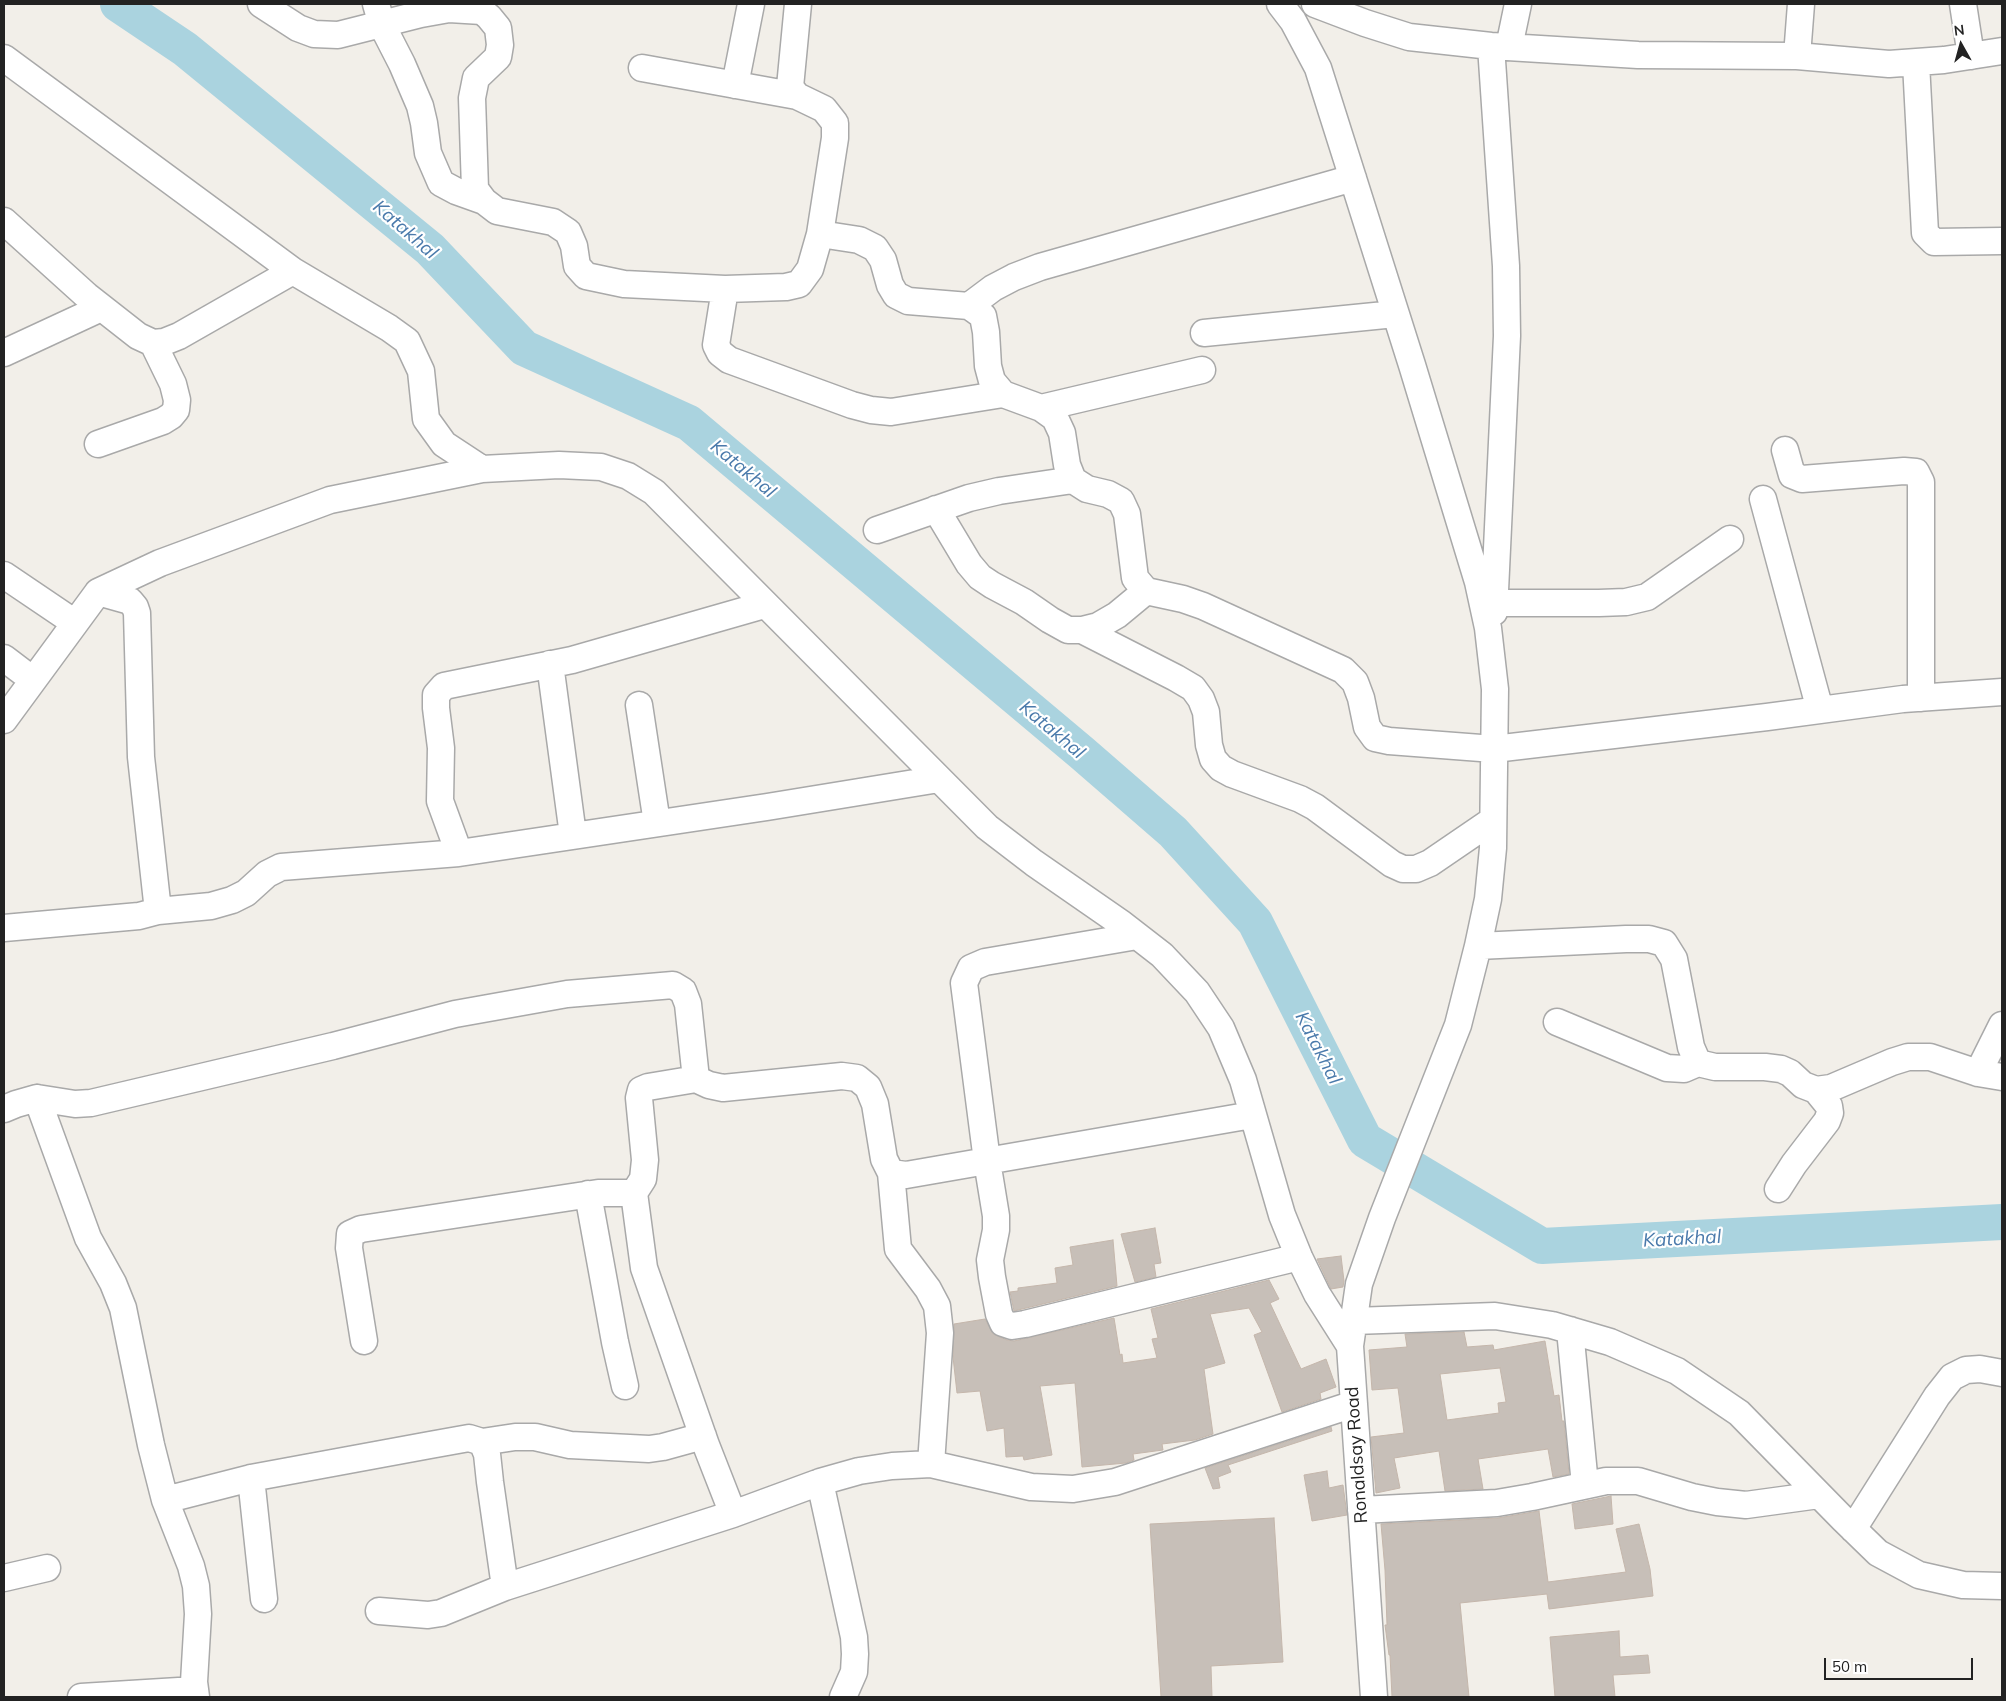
<!DOCTYPE html>
<html>
<head>
<meta charset="utf-8">
<style>
  body { margin:0 }
  #map { position:relative; width:2006px; height:1701px; overflow:hidden; background:#f2efe9; font-family:Mulish,sans-serif }
  canvas { display:block }
  .frame { position:absolute; inset:0; border:5px solid #222; pointer-events:none }
  .north { position:absolute; left:1936px; top:20px; width:50px; height:50px; -webkit-text-stroke:4px #fff; paint-order:stroke; rotate:353deg; font-size:14px; font-weight:700; line-height:20px; text-align:center; color:#222 }
  .north::after { content:''; display:block; margin:auto; width:18px; height:22px; background:#222; clip-path:polygon(50% 0,100% 100%,50% 72%,0 100%) }
  .scale { position:absolute; left:1824px; top:1658px; width:149px; height:22px; box-sizing:border-box; border:2px solid #222; border-top:0; padding-left:6px; font-size:15px; line-height:18px; white-space:nowrap; color:#222; -webkit-text-stroke:4px #fff; paint-order:stroke }
</style>
</head>
<body>
<div id="map">
<canvas width="2006" height="1701"></canvas>
<div class="frame"></div>
<div class="north">N</div>
<div class="scale">50 m</div>
</div>
<script>
const ctx = document.querySelector('canvas').getContext('2d');
ctx.lineJoin = 'round';
const shape = rows => new Path2D(rows.map(r => 'M' + r).join(''));
function strokePath(path, color, width, dash) { ctx.strokeStyle = color; ctx.lineWidth = width; ctx.lineCap = dash ? 'butt' : 'round'; ctx.setLineDash(dash || []); ctx.stroke(path); }
function fill(path, color) { ctx.fillStyle = color; ctx.fill(path, 'evenodd'); }
function drawText(font, color, halo, rows, align = 'center') {
  ctx.font = font + ' Mulish,sans-serif'; ctx.lineWidth = 4.5; ctx.setLineDash([]); ctx.textBaseline = 'middle'; ctx.strokeStyle = halo; ctx.fillStyle = color; for (const [text, x, y, turn = 0] of rows) {
    ctx.save(); ctx.translate(x, y); ctx.rotate((+turn || 0) * Math.PI / 180); ctx.textAlign = isNaN(turn) ? turn : align; if (halo) ctx.strokeText(text, 0, 0); ctx.fillText(text, 0, 0); ctx.restore();
  }
}
const river = shape([
  [118,4,185,49,430,249,524,348,689,423,1082,753,1173,832,1255,922,1365,1140,1542,1246,2002,1222]
]);
const building = shape([
  [1155,1228,1161,1263,1154,1264,1156,1277,1135,1282,1121,1234,1155,1228],
  [1113,1240,1117,1286,1014,1311,1010,1292,1018,1291,1018,1288,1057,1283,1055,1268,1073,1265,1070,1247,1113,1240],
  [1341,1256,1344,1281,1343,1287,1331,1289,1317,1259,1341,1256],
  [1269,1280,1279,1299,1270,1303,1301,1369,1326,1359,1336,1387,1320,1393,1321,1399,1282,1412,1254,1335,1262,1332,1249,1308,1210,1314,1225,1363,1204,1369,1213,1434,1195,1440,1162,1444,1163,1450,1133,1454,1134,1460,1126,1463,1082,1467,1075,1383,1040,1386,1052,1455,1024,1460,1023,1456,1006,1457,1004,1428,987,1431,980,1391,957,1393,953,1357,954,1324,985,1319,993,1334,1007,1340,1014,1341,1114,1318,1120,1355,1122,1354,1123,1363,1157,1358,1152,1339,1158,1338,1151,1309,1269,1280],
  [1464,1332,1467,1347,1493,1345,1494,1350,1545,1341,1554,1396,1559,1395,1562,1421,1564,1421,1569,1474,1553,1477,1548,1449,1478,1459,1483,1489,1445,1491,1439,1451,1394,1458,1400,1488,1376,1493,1371,1437,1404,1433,1398,1388,1372,1390,1369,1350,1407,1347,1405,1334,1464,1332],
  [1500,1368,1506,1402,1498,1403,1499,1413,1447,1420,1440,1374,1500,1368],
  [1331,1427,1332,1431,1228,1465,1231,1472,1218,1477,1220,1488,1213,1489,1205,1468,1331,1427],
  [1327,1471,1329,1488,1343,1485,1347,1515,1312,1521,1304,1475,1327,1471],
  [1611,1496,1613,1524,1575,1529,1572,1504,1611,1496],
  [1539,1511,1548,1582,1626,1572,1616,1529,1639,1524,1650,1569,1653,1596,1549,1609,1547,1594,1460,1603,1469,1697,1392,1697,1390,1655,1389,1655,1385,1625,1387,1625,1385,1570,1381,1524,1498,1518,1539,1511],
  [1274,1518,1283,1662,1211,1666,1212,1697,1161,1697,1150,1524,1274,1518],
  [1619,1631,1620,1657,1648,1655,1650,1673,1613,1675,1615,1697,1555,1697,1550,1637,1619,1631]
]);
const minor = shape([
  [261,4,298,28,314,34,338,35,421,14,449,9,482,11,489,17,498,28,500,45,498,57,476,78,472,98,475,189,484,201,497,211,553,222,568,232,574,246,577,266,586,276,624,284,725,289,786,287,799,284,810,269,820,234,835,138,835,123,824,109,797,96,790,87,798,4],
  [376,4,382,25,402,64,420,106,424,123,428,153,441,183,456,191,484,201],
  [1280,4,1293,21,1318,68,1412,365,1478,582,1488,628,1495,689,1493,848,1488,899,1478,946,1458,1025,1382,1218,1359,1284,1350,1346,1374,1697],
  [1315,4,1365,23,1409,37,1491,46,1638,55,1797,56,1889,64,1944,60,2002,51],
  [1963,4,1971,56],
  [1491,46,1506,266,1507,336,1494,612],
  [1509,47,1518,4],
  [1797,56,1801,4],
  [4,58,293,271,389,328,407,341,421,371,426,419,444,444,482,469],
  [1916,63,1925,233,1934,242,2002,241],
  [642,68,797,96],
  [735,85,751,4],
  [4,221,87,296,138,336,153,343,164,342,179,336,293,271],
  [820,234,859,240,875,248,883,260,890,285,896,295,908,301,969,306,983,316,986,332,988,366,992,381,1003,394,1041,408,1055,418,1062,433,1067,465,1073,480,1087,489,1108,494,1121,501,1127,514,1135,578,1146,591,1183,599,1203,606,1343,670,1355,682,1361,698,1367,727,1375,738,1389,741,1494,749,1767,717,1903,699,2002,692],
  [725,289,716,345,720,353,729,360,852,405,871,410,891,412,1003,394],
  [969,306,993,288,1014,277,1040,267,1353,178],
  [1204,333,1395,314],
  [4,353,101,308],
  [1041,408,1202,370],
  [98,444,163,421,171,416,176,410,177,400,173,384,153,343],
  [1785,450,1792,475,1802,479,1904,471,1916,472,1921,482,1921,698],
  [1763,499,1820,710],
  [936,509,969,564,980,577,992,585,1024,602,1050,620,1068,630,1082,630,1098,626,1117,615,1146,591],
  [877,530,969,498,999,491,1073,480],
  [4,575,75,623],
  [98,592,130,601,135,607,137,613,141,757,158,911],
  [1494,603,1599,603,1626,602,1647,597,1730,539],
  [1082,630,1176,678,1193,688,1201,699,1206,712,1209,745,1213,759,1221,768,1232,774,1300,799,1315,807,1392,864,1403,869,1416,869,1430,863,1493,820],
  [4,658,33,680],
  [550,664,573,835],
  [639,705,657,823],
  [4,720,98,592,160,563,330,500,482,469,559,465,601,467,628,476,654,492,987,827,1034,863,1122,924,1162,955,1197,992,1221,1028,1243,1080,1282,1215,1299,1257,1317,1294,1350,1346],
  [459,853,440,801,441,748,436,708,436,695,444,686,572,660,764,605],
  [4,928,139,916,158,911,211,906,232,900,246,893,267,874,281,867,459,853,767,807,939,779],
  [1137,936,985,962,971,968,964,983,987,1161,996,1216,996,1230,990,1260,992,1277,999,1314,1003,1323,1012,1326,1025,1324,1299,1257],
  [1478,946,1626,939,1649,939,1664,943,1674,959,1691,1047,1698,1063,1715,1067,1765,1067,1781,1069,1790,1073,1803,1085,1816,1090,1831,1088,1892,1062,1908,1057,1930,1057,1978,1073,2002,1077],
  [1557,1022,1667,1068,1684,1069,1698,1063],
  [1978,1073,2002,1025],
  [696,1079,648,1087,641,1090,639,1098,645,1160,643,1179,634,1193,644,1268,706,1445,733,1514],
  [37,1098,88,1238,113,1283,123,1308,151,1445,165,1500,191,1566,196,1586,198,1614,194,1682,196,1697],
  [4,1109,16,1104,37,1098,75,1104,91,1103,333,1046,455,1014,567,994,673,985,683,991,688,1004,696,1079,709,1085,723,1088,842,1076,857,1078,868,1087,875,1104,884,1159,891,1173,906,1175,1252,1115],
  [891,1173,898,1249,928,1289,937,1306,940,1333,931,1464],
  [1778,1189,1794,1164,1827,1121,1830,1113,1829,1106,1816,1090],
  [588,1194,615,1342,625,1386],
  [1354,1321,1495,1316,1552,1325,1610,1342,1677,1371,1739,1413,1843,1519,1878,1553,1919,1575,1963,1585,2002,1586],
  [1570,1330,1585,1485],
  [364,1341,349,1248,350,1234,361,1229,598,1193,634,1193],
  [482,1442,515,1437,535,1437,570,1445,649,1449,663,1447,703,1436],
  [251,1478,264,1599],
  [820,1482,854,1637,855,1654,854,1672,843,1697],
  [165,1500,251,1478,430,1445,469,1438,482,1442,487,1454,490,1482,505,1587,733,1514,820,1482,859,1471,892,1466,931,1464,1031,1487,1073,1489,1115,1482,1354,1404],
  [1361,1510,1497,1503,1532,1497,1606,1481,1638,1481,1692,1497,1717,1502,1746,1505,1819,1495],
  [1853,1529,1937,1396,1952,1377,1966,1370,1980,1369,2002,1373],
  [4,1578,47,1568],
  [379,1611,428,1615,441,1613,505,1587],
  [81,1697,195,1690]
]);
const streetNames = [
  ["Ronaldsay Road",1357,1455,-94]
];
const waterNames = [
  ["Katakhal",405,230,41],
  ["Katakhal",743,469,40],
  ["Katakhal",1052,730,40],
  ["Katakhal",1318,1048,63],
  ["Katakhal",1682,1239,-3]
];
strokePath(river, '#aad3df', 36);
fill(building, '#c7bfb8');
strokePath(building, '#c4b6ab', 1);
strokePath(minor, '#a9a9a9', 29);
strokePath(minor, '#fff', 26);
drawText('18px', '#222', '#fff', streetNames);
drawText('italic 19px', '#4a7aab', '#fff', waterNames);
</script>
</body>
</html>
